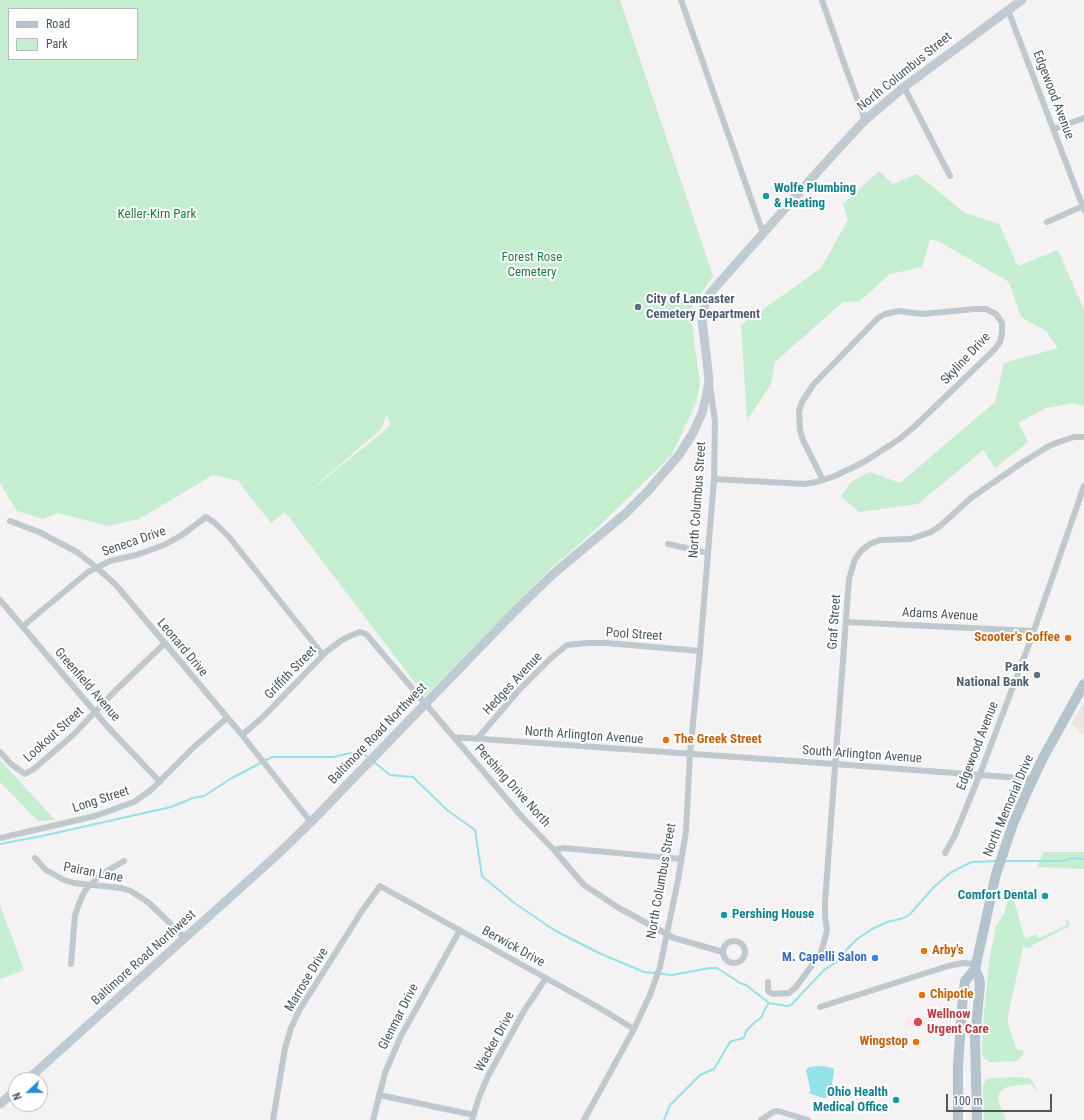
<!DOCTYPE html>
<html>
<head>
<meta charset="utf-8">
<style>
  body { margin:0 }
  #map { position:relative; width:1084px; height:1120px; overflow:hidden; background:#f4f2f2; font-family:"Roboto Condensed",sans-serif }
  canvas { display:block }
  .legend { position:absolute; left:8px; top:8px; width:130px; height:52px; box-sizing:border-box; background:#fff; border:1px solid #b7bcbf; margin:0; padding:5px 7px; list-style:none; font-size:12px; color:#4a575f }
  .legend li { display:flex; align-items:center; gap:8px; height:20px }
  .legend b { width:20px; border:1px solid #b7bcbf }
  .north { position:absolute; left:8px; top:1072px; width:40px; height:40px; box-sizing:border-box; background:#fff; border:1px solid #b7bcbf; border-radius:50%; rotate:248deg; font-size:11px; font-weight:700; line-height:16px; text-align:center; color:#4a575f }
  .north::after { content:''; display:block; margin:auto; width:14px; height:18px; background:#238add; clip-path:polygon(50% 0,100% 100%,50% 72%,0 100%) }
  .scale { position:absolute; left:946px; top:1094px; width:106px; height:18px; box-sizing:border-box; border:2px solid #4a575f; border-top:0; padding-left:5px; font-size:12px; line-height:14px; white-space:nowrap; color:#4a575f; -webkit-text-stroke:3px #fff; paint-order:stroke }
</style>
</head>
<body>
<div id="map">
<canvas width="1084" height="1120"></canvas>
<ul class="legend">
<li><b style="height:5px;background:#b3c4cf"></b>Road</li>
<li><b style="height:11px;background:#c4eecf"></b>Park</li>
</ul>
<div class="north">N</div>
<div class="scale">100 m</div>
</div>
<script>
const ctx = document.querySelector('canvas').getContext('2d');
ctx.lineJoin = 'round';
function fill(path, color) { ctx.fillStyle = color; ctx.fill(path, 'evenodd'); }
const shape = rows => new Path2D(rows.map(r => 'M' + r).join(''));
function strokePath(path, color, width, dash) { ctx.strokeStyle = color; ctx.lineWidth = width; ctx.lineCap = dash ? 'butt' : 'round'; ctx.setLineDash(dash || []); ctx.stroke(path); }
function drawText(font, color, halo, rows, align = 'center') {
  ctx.font = font + ' "Roboto Condensed",sans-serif'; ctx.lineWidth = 4; ctx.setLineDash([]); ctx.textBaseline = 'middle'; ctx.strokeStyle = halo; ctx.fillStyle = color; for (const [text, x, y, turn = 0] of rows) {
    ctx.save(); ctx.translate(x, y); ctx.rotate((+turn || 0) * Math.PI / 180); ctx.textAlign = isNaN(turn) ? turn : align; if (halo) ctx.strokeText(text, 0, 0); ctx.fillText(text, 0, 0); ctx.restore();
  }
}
const commercial = shape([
  [1084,702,1084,735,1071,724]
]);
const medical = shape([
  [906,1017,929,1018,929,1027,906,1025]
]);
const green = shape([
  [0,0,620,0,713,276,690,310,700,383,696,403,671,456,594,531,548,571,425,696,285,512,271,523,238,481,213,475,139,519,109,526,58,513,43,519,17,511,0,483],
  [9,9,137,9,137,59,9,59],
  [387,414,390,426,304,496,381,429],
  [879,171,893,184,917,174,965,213,999,224,1018,266,1058,250,1084,310,1084,406,1072,403,1046,408,1018,423,1028,442,995,468,983,450,918,504,859,512,841,497,851,482,870,472,900,483,995,402,1004,363,1058,348,1046,331,1021,317,1009,282,940,242,930,239,922,267,890,274,860,301,843,302,775,362,771,384,747,420,741,325,821,268,848,220,843,204],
  [0,760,55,820,38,821,0,782],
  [1043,852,1084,852,1084,869,1037,867],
  [1012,889,1019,891,1012,894,1025,939,1036,934,1039,938,1067,925,1066,920,1068,920,1070,926,1034,944,1030,948,1023,947,1008,1016,1008,1024,1017,1050,1023,1050,1023,1055,1017,1061,991,1062,986,1060,983,1057,982,1052,984,1013,989,962,996,926,1004,914,1010,893],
  [0,905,24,970,0,979],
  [1017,1077,1029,1078,1033,1082,1039,1096,1032,1085,1027,1084,1007,1087,1001,1091,998,1096,999,1103,1006,1120,984,1120,983,1085,986,1080,990,1078]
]);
const water = shape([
  [822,1066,832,1068,834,1069,834,1072,830,1094,828,1097,823,1098,808,1093,810,1092,810,1088,806,1070,809,1067]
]);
const stream = shape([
  [373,761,390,775,413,777,447,810,475,830,482,876,513,902,554,930,599,953,644,972,672,975,710,968,717,968,740,983,746,985,769,1003],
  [0,844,42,836,171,807,193,798,204,796,232,778,272,757,333,757,360,751,370,759],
  [1003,861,1061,861,1073,858,1084,859],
  [664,1120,670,1105,700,1075,714,1069,730,1042,736,1040,744,1038,746,1031,755,1022,761,1018,764,1011,769,1003,787,1006,791,1005,824,970,835,963,841,957,847,949,857,939,872,929,887,922,904,918,910,914,934,887,950,873,963,866,972,862,997,861]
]);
const minor = shape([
  [681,0,763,233],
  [822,0,844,63,865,120],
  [1008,10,1084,210],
  [904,87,950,176],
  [1054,129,1084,118],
  [1047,222,1083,206],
  [714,479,805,484,816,482,823,480,835,476,864,462,898,440,914,427,994,350,1000,342,1002,333,1002,323,996,314,986,309,975,309,922,314,899,311,885,314,878,318,813,385,802,402,799,411,800,430,803,440,823,480],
  [10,521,39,532,77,552,96,567,116,585,242,735,311,822],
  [668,544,708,553],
  [0,600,106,725,160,782],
  [846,622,1033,631],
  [23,626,88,572,110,561,136,555,164,545,182,535,206,517,215,523,229,537,323,655],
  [242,735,264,716,327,651,342,640,350,636,360,632,366,634,458,742,523,818,554,850,584,885,619,908,674,938,723,952],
  [454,737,835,764,1033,779],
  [477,739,519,690,550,659,567,645,587,643,607,643,700,651],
  [0,752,11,764,25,774,35,768,73,735,117,689,164,644],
  [0,838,95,816,134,802,151,790,195,746,227,718],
  [554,850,564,848,681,859],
  [945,853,955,835,980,774,1031,639,1084,486],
  [35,858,46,870,64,880,74,883,121,888,131,891,149,903,185,938],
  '723 952a11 11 0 1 1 22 0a11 11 0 1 1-22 0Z',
  [71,964,75,915,82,896,87,888,100,875,124,861],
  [768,982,768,990,769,992,773,994,789,993,796,987,821,953,827,930,825,917,825,902,849,579,855,559,862,550,870,544,880,540,911,539,931,532,940,526,971,498,1023,462,1049,446,1059,442,1074,437,1084,437],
  [820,1007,948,966,963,963,976,964],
  [379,1095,474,1115],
  [273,1120,285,1048,291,1028,300,1009,362,911,380,886,598,1007,634,1029],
  [373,1120,385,1073,401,1036,460,930],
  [472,1120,479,1097,488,1076,524,1011,546,978],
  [584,1120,634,1029,650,995,660,967,678,880,686,831,690,754,700,651,714,479,715,421,710,386],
  [761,1120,773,1112,778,1111,808,1120]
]);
const secondary = shape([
  [27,1080,277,855,311,822,514,612,552,575,625,514,648,491,679,455,693,433,702,413,707,393,709,380,702,319,706,299,713,290,819,170,865,120,904,87,1022,0],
  [0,1104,16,1090]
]);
const primary = shape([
  [975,969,979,978,980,984,975,1038,977,1120],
  [958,1120,958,1066,962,1006,965,981,975,969,996,874,1013,824,1030,785,1044,756,1084,684]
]);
const markers = [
  [766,196,4,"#0f9aa8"],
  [638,307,4,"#5c6f8a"],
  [1068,638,4,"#e8710a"],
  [1037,675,4,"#5c6f8a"],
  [666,740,4,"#e8710a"],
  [1045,896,4,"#0f9aa8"],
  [724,915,4,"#0f9aa8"],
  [924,951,4,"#e8710a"],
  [875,958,4,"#3f7fe0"],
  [922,995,4,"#e8710a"],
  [918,1022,5,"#e0444e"],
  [916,1042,4,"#e8710a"],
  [896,1100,4,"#0f9aa8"]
];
const streetNames = [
  ["North Columbus Street",905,72,-39],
  ["Edgewood Avenue",1053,95,69],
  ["Skyline Drive",966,359,-47],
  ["North Columbus Street",698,500,-86],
  ["Seneca Drive",134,542,-19],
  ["Adams Avenue",940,615,3],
  ["Graf Street",835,622,-86],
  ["Pool Street",634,635,4],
  ["Leonard Drive",182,648,50],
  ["Griffith Street",291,673,-46],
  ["Hedges Avenue",513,684,-47],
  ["Greenfield Avenue",87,685,49],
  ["Baltimore Road Northwest",378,734,-46],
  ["Lookout Street",54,735,-42],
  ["North Arlington Avenue",584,736,4],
  ["Edgewood Avenue",978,746,-69],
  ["South Arlington Avenue",862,755,4],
  ["Pershing Drive North",512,786,48],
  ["Long Street",101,800,-18],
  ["North Memorial Drive",1009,806,-67],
  ["Pairan Lane",93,873,11],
  ["North Columbus Street",662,881,-80],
  ["Berwick Drive",513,947,29],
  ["Baltimore Road Northwest",144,958,-42],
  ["Marrose Drive",307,980,-59],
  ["Glenmar Drive",399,1017,-63],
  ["Wacker Drive",495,1042,-61]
];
const cultureNames = [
  ["Wolfe Plumbing",774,189],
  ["& Heating",774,204],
  ["Comfort Dental",1037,896,"right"],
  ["Pershing House",732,915],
  ["Ohio Health",888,1093,"right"],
  ["Medical Office",888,1108,"right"]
];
const parkNames = [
  ["Keller-Kirn Park",157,215],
  ["Forest Rose",532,258],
  ["Cemetery",532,273]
];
const serviceNames = [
  ["City of Lancaster",646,300],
  ["Cemetery Department",646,315],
  ["Park",1029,668,"right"],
  ["National Bank",1029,683,"right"]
];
const foodNames = [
  ["Scooter's Coffee",1060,638,"right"],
  ["The Greek Street",674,740],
  ["Arby's",932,951],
  ["Chipotle",930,995],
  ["Wingstop",908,1042,"right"]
];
const shopNames = [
  ["M. Capelli Salon",867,958]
];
const healthNames = [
  ["Wellnow",927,1015],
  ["Urgent Care",927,1030]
];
fill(commercial, '#eae6e0');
fill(medical, '#fbe5e6');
fill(green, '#c4eecf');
fill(water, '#93e1e9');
strokePath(stream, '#93e1e9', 2);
strokePath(minor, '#bec8cd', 6);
strokePath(secondary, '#bfcad2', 9);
strokePath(primary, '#b3c4cf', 10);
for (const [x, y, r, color] of markers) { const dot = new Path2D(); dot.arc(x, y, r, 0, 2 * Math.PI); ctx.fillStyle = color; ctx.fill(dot); strokePath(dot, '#fff', 1.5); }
drawText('13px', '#4a575f', '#fff', streetNames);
drawText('bold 13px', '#0d838f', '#fff', cultureNames, 'left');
drawText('13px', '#1c7f42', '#fff', parkNames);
drawText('bold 13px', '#4e5e75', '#fff', serviceNames, 'left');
drawText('bold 13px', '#c56008', '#fff', foodNames, 'left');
drawText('bold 13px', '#366cbe', '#fff', shopNames, 'right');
drawText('bold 13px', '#be3a42', '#fff', healthNames, 'left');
</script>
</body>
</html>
